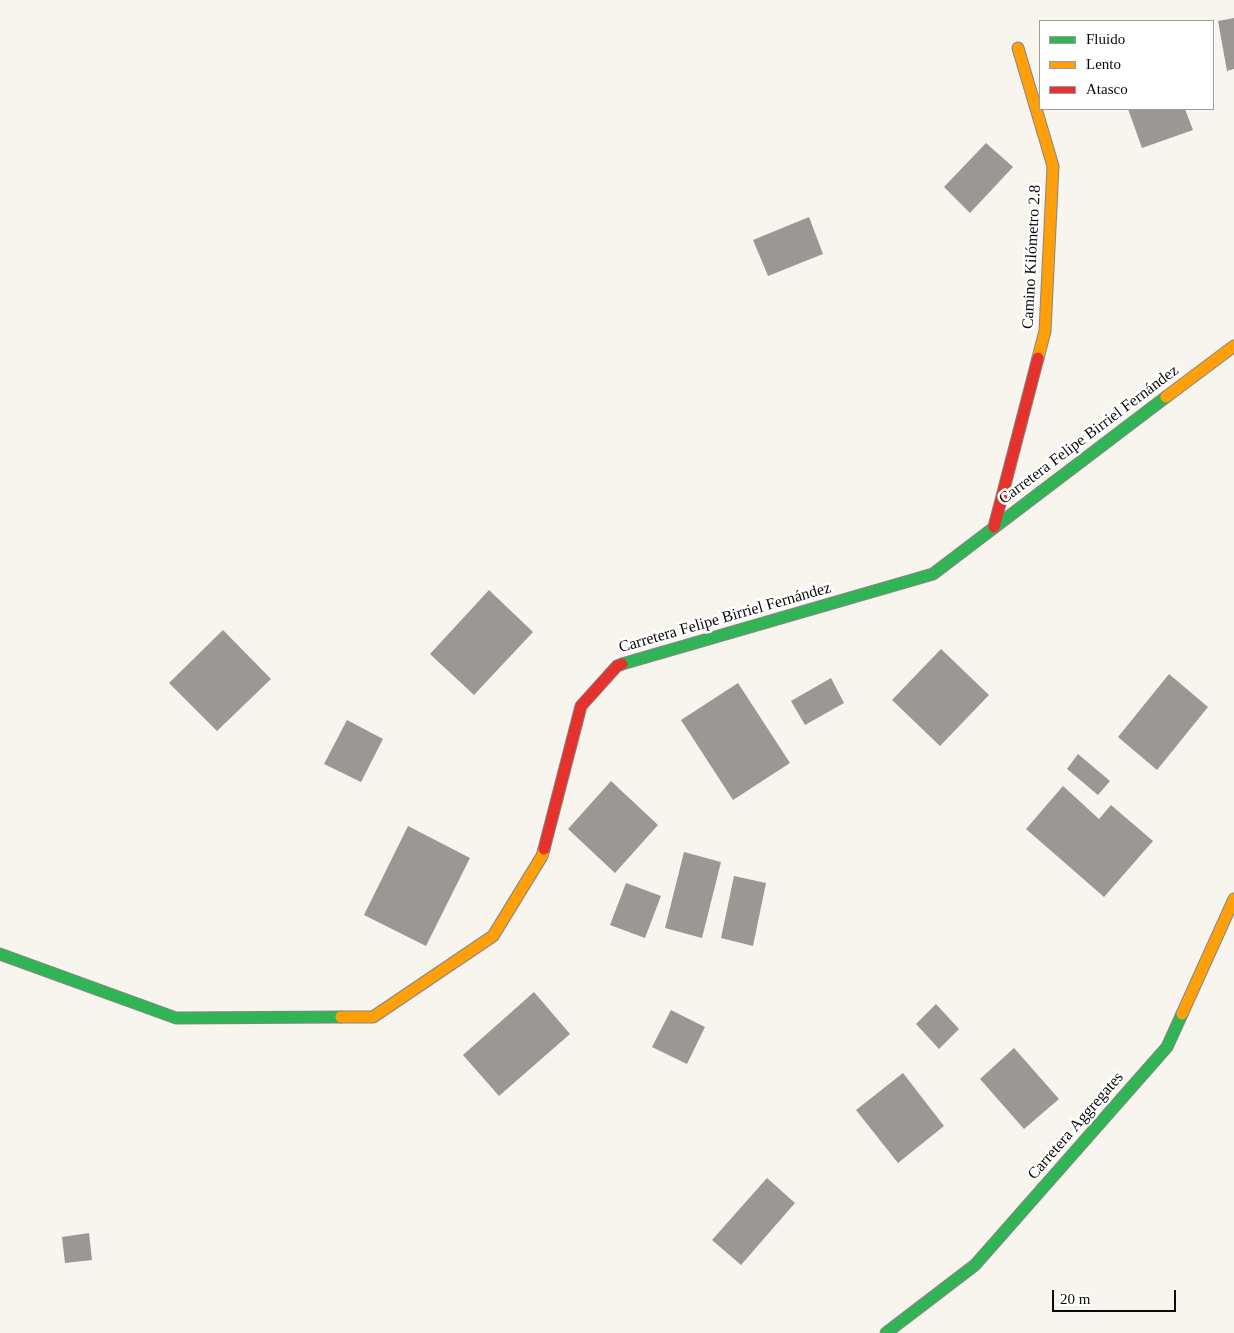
<!DOCTYPE html>
<html>
<head>
<meta charset="utf-8">
<style>
  body { margin:0 }
  #map { position:relative; width:1234px; height:1333px; overflow:hidden; background:#f8f5ee; font-family:Georgia,serif }
  canvas { display:block }
  .legend { position:absolute; left:1039px; top:20px; width:175px; height:90px; box-sizing:border-box; background:#fff; border:1px solid #9d9d9d; margin:0; padding:6px 9px; list-style:none; font-size:15px; color:#0a0a0a }
  .legend li { display:flex; align-items:center; gap:10px; height:25px }
  .legend b { width:25px; border:1px solid #9d9d9d }
  .scale { position:absolute; left:1052px; top:1290px; width:124px; height:22px; box-sizing:border-box; border:2px solid #0a0a0a; border-top:0; padding-left:6px; font-size:15px; line-height:18px; white-space:nowrap; color:#0a0a0a; -webkit-text-stroke:4px #fff; paint-order:stroke }
</style>
</head>
<body>
<div id="map">
<canvas width="1234" height="1333"></canvas>
<ul class="legend">
<li><b style="height:6px;background:#30b455"></b>Fluido</li>
<li><b style="height:6px;background:#ff9f0a"></b>Lento</li>
<li><b style="height:6px;background:#e5322d"></b>Atasco</li>
</ul>
<div class="scale">20 m</div>
</div>
<script>
const ctx = document.querySelector('canvas').getContext('2d');
ctx.lineJoin = 'round';
function fill(path, color) { ctx.fillStyle = color; ctx.fill(path, 'evenodd'); }
const shape = rows => new Path2D(rows.map(r => 'M' + r).join(''));
function strokePath(path, color, width, dash) { ctx.strokeStyle = color; ctx.lineWidth = width; ctx.lineCap = dash ? 'butt' : 'round'; ctx.setLineDash(dash || []); ctx.stroke(path); }
function drawText(font, color, halo, rows, align = 'center') {
  ctx.font = font + ' Georgia,serif'; ctx.lineWidth = 5; ctx.setLineDash([]); ctx.textBaseline = 'middle'; ctx.strokeStyle = halo; ctx.fillStyle = color; for (const [text, x, y, turn = 0] of rows) {
    ctx.save(); ctx.translate(x, y); ctx.rotate((+turn || 0) * Math.PI / 180); ctx.textAlign = isNaN(turn) ? turn : align; if (halo) ctx.strokeText(text, 0, 0); ctx.fillText(text, 0, 0); ctx.restore();
  }
}
const building = shape([
  [1234,18,1234,69,1227,71,1218,21],
  [1128,109,1185,109,1193,130,1142,148],
  [986,143,1013,167,970,213,944,187],
  [809,217,823,254,768,276,753,240],
  [489,590,533,632,474,695,430,654],
  [223,630,271,679,217,731,169,683],
  [941,649,989,695,940,746,892,700],
  [1169,674,1208,707,1157,770,1118,737],
  [831,678,844,703,805,725,791,701],
  [738,683,790,763,733,800,681,720],
  [347,720,383,739,361,782,324,764],
  [1078,754,1110,781,1098,795,1067,769],
  [611,781,658,825,615,873,568,829],
  [1063,786,1099,819,1111,805,1153,841,1104,897,1026,829],
  [408,826,470,858,426,946,364,915],
  [684,852,721,862,702,938,665,928],
  [734,876,766,883,753,946,721,938],
  [626,883,661,896,645,938,610,925],
  [534,992,570,1034,499,1096,463,1055],
  [936,1004,959,1029,939,1049,916,1024],
  [671,1010,705,1027,687,1064,652,1047],
  [1014,1048,1059,1099,1024,1129,980,1079],
  [903,1073,944,1126,898,1163,856,1110],
  [767,1178,795,1203,741,1265,712,1240],
  [89,1233,92,1260,65,1263,62,1237]
]);
const fast = shape([
  [622,664,933,574,1166,397],
  [0,954,176,1018,341,1017],
  [886,1333,975,1265,1167,1047,1182,1014]
]);
const slow = shape([
  [1018,48,1053,166,1045,331,1038,358],
  [1166,397,1234,346],
  [1182,1014,1234,899],
  [341,1017,373,1017,493,936,542,856,544,849]
]);
const jam = shape([
  [994,527,1038,358],
  [544,849,581,706,617,666,622,664]
]);
const streetNames = [
  ["Camino Kilómetro 2.8",1032,257,-87],
  ["Carretera Felipe Birriel Fernández",1089,435,-37],
  ["Carretera Felipe Birriel Fernández",725,618,-16],
  ["Carretera Aggregates",1076,1126,-49]
];
fill(building, '#9a9894');
strokePath(fast, '#888683', 13);
strokePath(slow, '#888683', 13);
strokePath(jam, '#888683', 13);
strokePath(fast, '#30b455', 11);
strokePath(slow, '#ff9f0a', 11);
strokePath(jam, '#e5322d', 11);
drawText('16px', '#0a0a0a', '#fff', streetNames);
</script>
</body>
</html>
